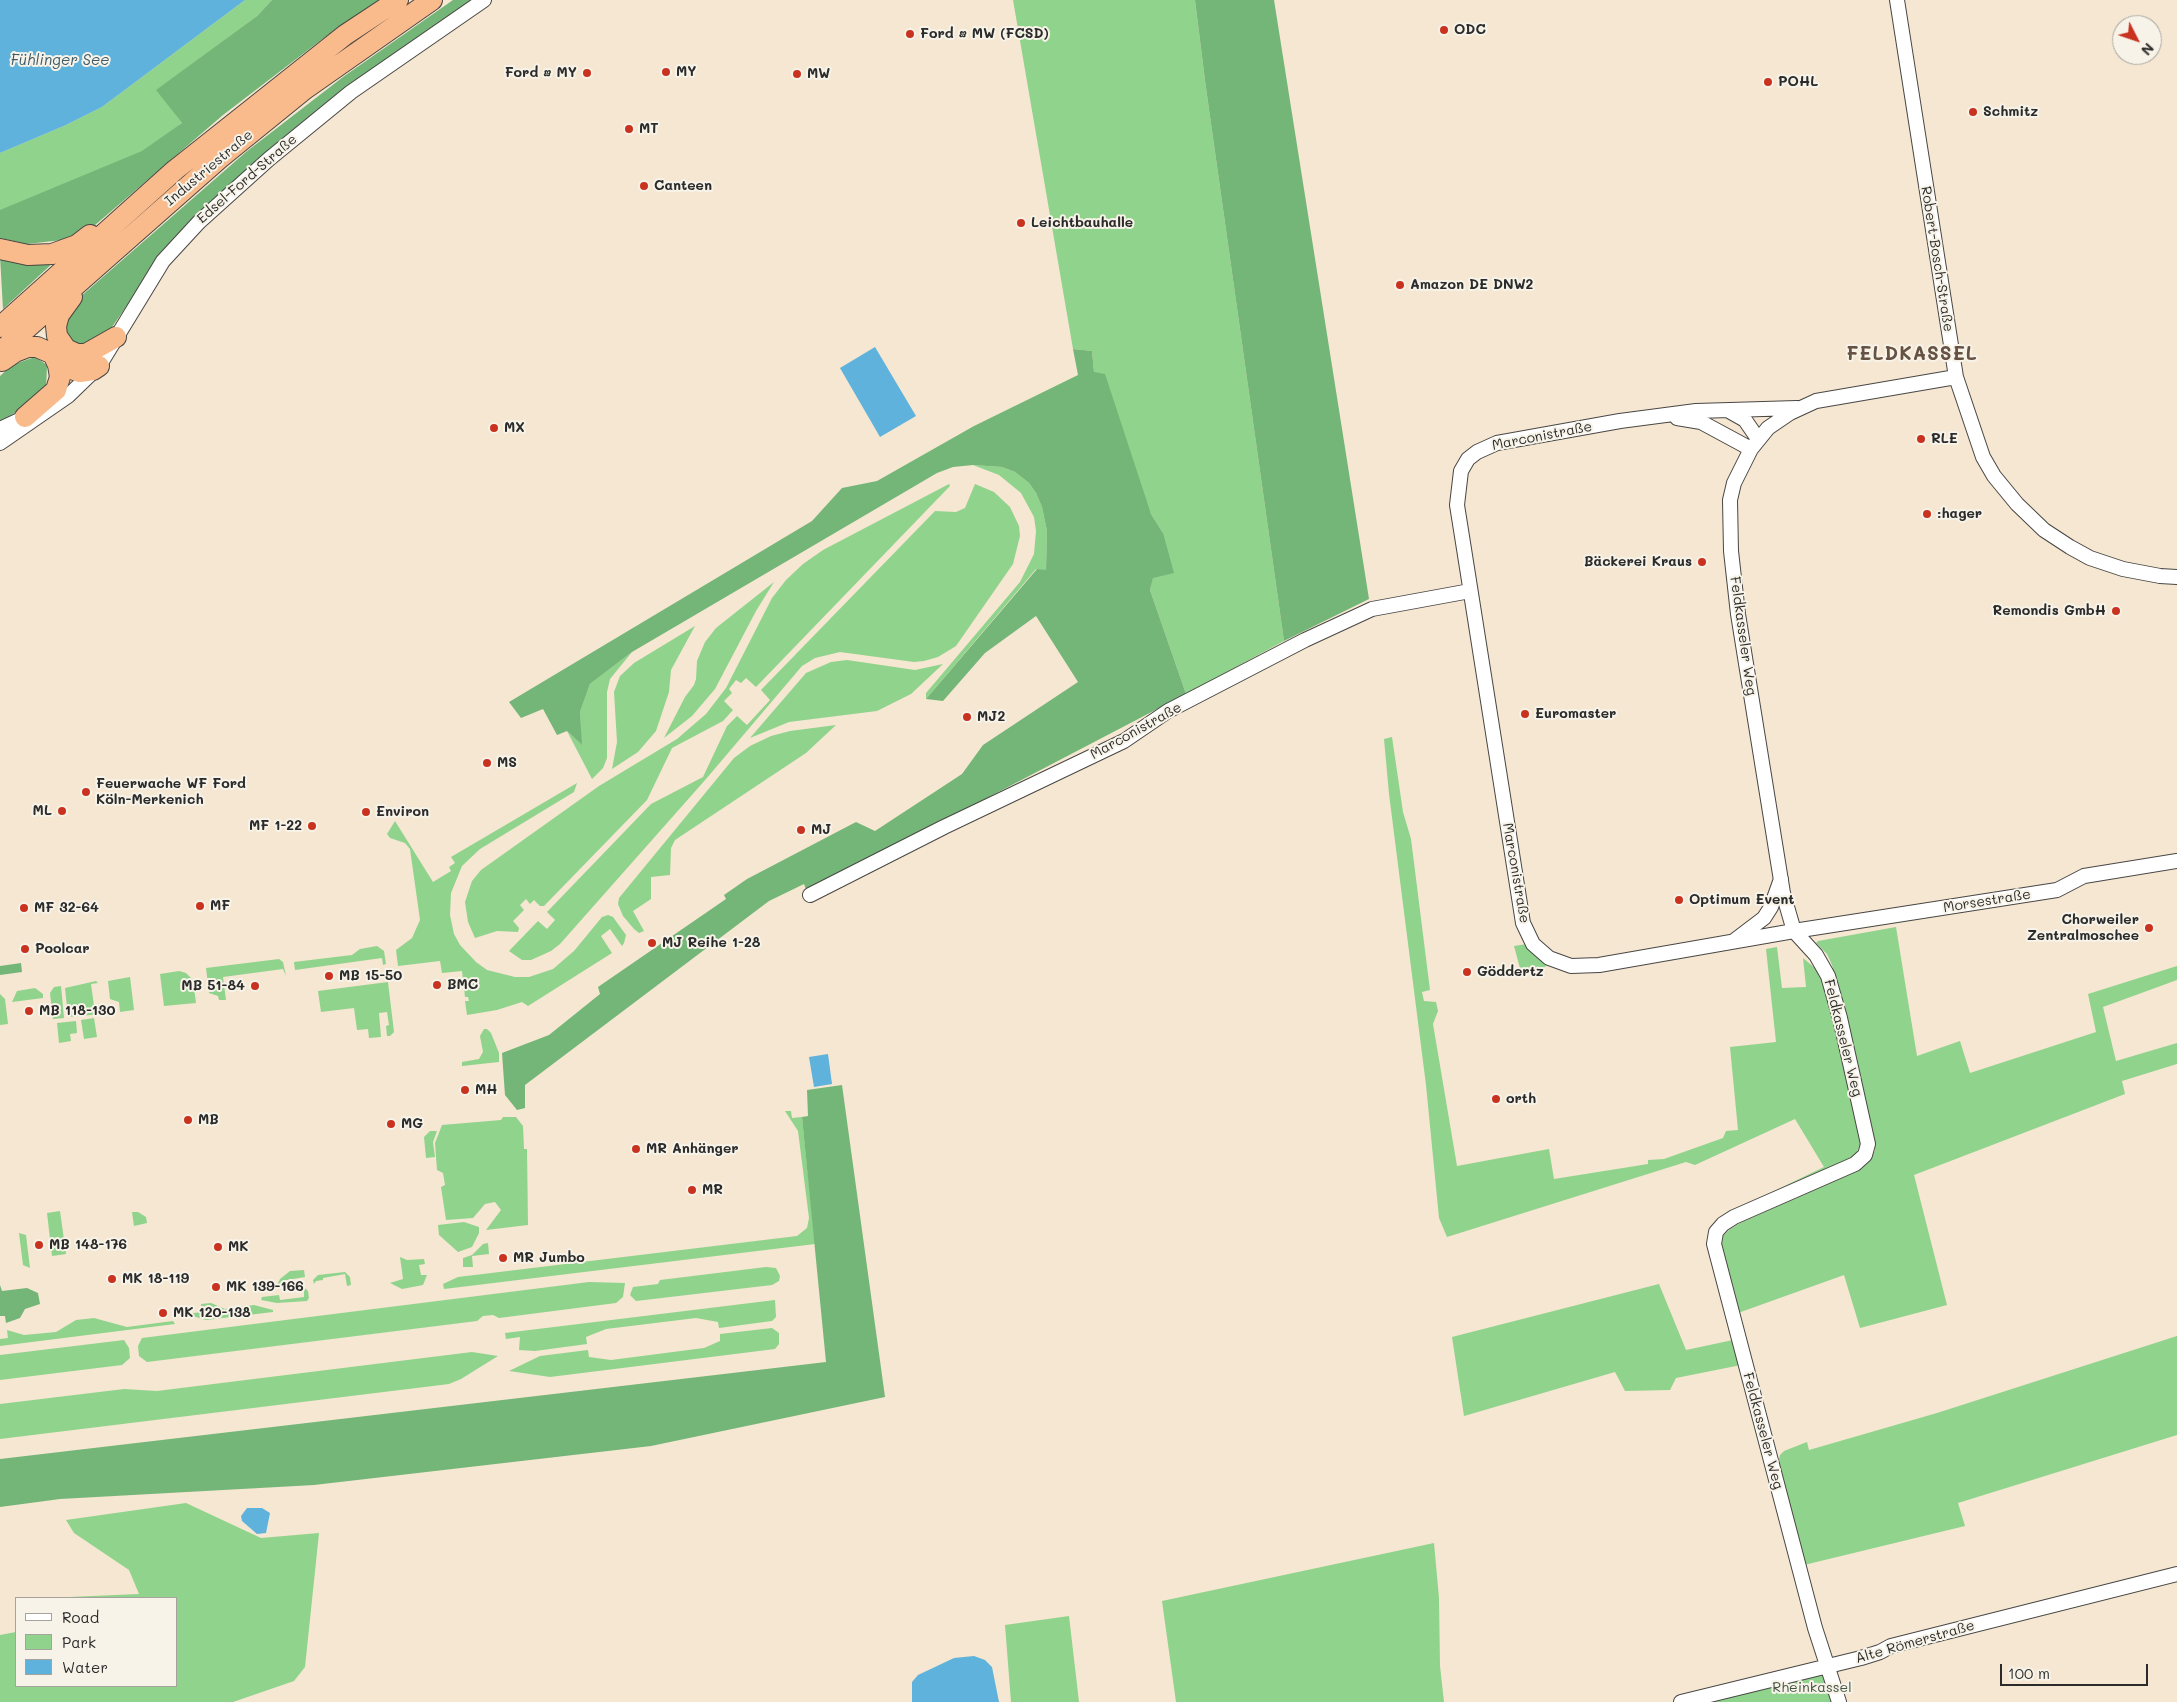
<!DOCTYPE html>
<html>
<head>
<meta charset="utf-8">
<style>
  body { margin:0 }
  #map { position:relative; width:2177px; height:1702px; overflow:hidden; background:#f5e7d2; font-family:Mali,sans-serif }
  canvas { display:block }
  .legend { position:absolute; left:15px; top:1597px; width:162px; height:90px; box-sizing:border-box; background:#f7f3e8; border:1px solid #a5a39c; margin:0; padding:6px 9px; list-style:none; font-size:15px; color:#2b2b2b }
  .legend li { display:flex; align-items:center; gap:10px; height:25px }
  .legend b { width:25px; border:1px solid #a5a39c }
  .north { position:absolute; left:2112px; top:15px; width:50px; height:50px; box-sizing:border-box; background:#f7f3e8; border:1px solid #a5a39c; border-radius:50%; rotate:131deg; font-size:14px; font-weight:700; line-height:20px; text-align:center; color:#2b2b2b }
  .north::after { content:''; display:block; margin:auto; width:18px; height:22px; background:#c8321e; clip-path:polygon(50% 0,100% 100%,50% 72%,0 100%) }
  .scale { position:absolute; left:2000px; top:1664px; width:148px; height:22px; box-sizing:border-box; border:2px solid #2b2b2b; border-top:0; padding-left:6px; font-size:15px; line-height:18px; white-space:nowrap; color:#2b2b2b; -webkit-text-stroke:4px #f7f3e8; paint-order:stroke }
</style>
</head>
<body>
<div id="map">
<canvas width="2177" height="1702"></canvas>
<ul class="legend">
<li><b style="height:6px;background:#fff"></b>Road</li>
<li><b style="height:14px;background:#90d38c"></b>Park</li>
<li><b style="height:14px;background:#5fb2db"></b>Water</li>
</ul>
<div class="north">N</div>
<div class="scale">100 m</div>
</div>
<script>
const ctx = document.querySelector('canvas').getContext('2d');
ctx.lineJoin = 'round';
function fill(path, color) { ctx.fillStyle = color; ctx.fill(path, 'evenodd'); }
const shape = rows => new Path2D(rows.map(r => 'M' + r).join(''));
function strokePath(path, color, width, dash) { ctx.strokeStyle = color; ctx.lineWidth = width; ctx.lineCap = dash ? 'butt' : 'round'; ctx.setLineDash(dash || []); ctx.stroke(path); }
function drawText(font, color, halo, rows, align = 'center') {
  ctx.font = font + ' Mali,sans-serif'; ctx.lineWidth = 4; ctx.setLineDash([]); ctx.textBaseline = 'middle'; ctx.strokeStyle = halo; ctx.fillStyle = color; for (const [text, x, y, turn = 0] of rows) {
    ctx.save(); ctx.translate(x, y); ctx.rotate((+turn || 0) * Math.PI / 180); ctx.textAlign = isNaN(turn) ? turn : align; if (halo) ctx.strokeText(text, 0, 0); ctx.fillText(text, 0, 0); ctx.restore();
  }
}
const green = shape([
  [245,0,272,0,257,16,157,90,182,123,51,226,0,221,0,153,66,125,102,107],
  [1013,0,1195,0,1206,88,1284,641,1186,694,1150,590,1163,533,1151,514,1094,372,1092,351,1073,349],
  [973,465,1002,467,1015,472,1029,483,1036,493,1042,507,1047,531,1046,571,1036,569,926,699,926,693,1020,582,1034,554,1036,531,1034,517,1021,493,999,475],
  [949,484,950,486,756,687,746,678,741,683,736,680,729,689,732,693,724,701,733,710,723,721,672,748,647,800,544,906,540,906,534,900,530,904,526,899,520,905,524,910,513,921,519,928,518,932,497,931,475,938,468,922,465,902,472,881,481,870,599,786,677,739,706,714,726,688,772,598,786,580,803,564,823,550],
  [975,484,994,492,1010,507,1019,526,1020,536,1013,564,956,646,938,657,924,661,914,662,840,652,815,658,802,666,706,779,560,944,551,951,531,960,522,960,509,951,538,921,547,929,555,920,547,912,651,804,703,777,727,726,737,716,747,725,770,700,761,690,935,511,956,512,965,508],
  [774,582,756,611,715,689,692,716,664,738,685,697,694,685,696,679,697,661,705,642,716,628],
  [695,626,671,670,669,692,656,731,638,752,612,769,617,742,614,692,620,676,634,663],
  [632,652,610,679,607,692,607,758,603,768,592,779,567,731,581,744,580,712,590,684],
  [847,660,915,670,943,664,911,694,877,711,789,722,750,738,806,673,831,662],
  [836,725,806,753,675,840,671,848,670,875,651,877,651,899,633,911,644,931,639,933,634,929,623,916,618,904,619,898,734,758,750,746,771,736,790,731],
  [1392,737,1403,812,1411,839,1430,990,1422,992,1424,1001,1436,1002,1438,1011,1433,1024,1457,1166,1549,1149,1554,1179,1648,1164,1648,1160,1664,1159,1723,1138,1726,1131,1738,1130,1730,1047,1776,1042,1766,949,1777,947,1782,988,1806,987,1803,958,1815,968,1826,990,1861,1143,1854,1158,1720,1217,1824,1167,1795,1119,1695,1165,1686,1162,1447,1237,1439,1218,1426,1085,1389,794,1384,739],
  [577,783,574,792,480,849,462,866,451,893,450,915,454,934,460,945,476,962,487,970,515,977,529,977,553,969,574,951,602,917,608,915,613,917,626,935,624,943,622,946,610,929,601,936,612,953,528,1006,522,1002,497,1010,467,1015,465,1001,469,1001,468,997,465,997,462,971,442,973,440,961,398,966,396,950,412,938,420,920,410,849,405,843,390,838,387,834,395,821,433,882,451,871,449,867,455,863,451,857],
  [1896,927,1917,1056,1960,1041,1970,1073,2096,1032,2088,994,2177,966,2177,980,2103,1007,2116,1061,2177,1043,2177,1064,2122,1081,2125,1094,1914,1175,1947,1305,1860,1328,1844,1275,1738,1313,1721,1249,1723,1236,1730,1229,1740,1223,1859,1170,1869,1162,1875,1150,1873,1135,1832,965,1827,954,1816,943,1818,941],
  [1527,944,1547,964,1545,967,1521,972,1514,946],
  [377,946,384,951,386,964,383,965,382,958,295,970,294,962,352,955,360,949],
  [279,959,283,962,286,976,283,969,223,977,226,1000,219,1000,218,996,209,993,206,968],
  [179,971,186,973,193,980,196,1003,164,1006,160,974],
  [130,977,134,1010,120,1012,119,1002,110,999,108,981],
  [96,981,98,983,91,984,95,1013,102,1014,68,1017,65,988],
  [388,982,394,1032,390,1036,387,1036,386,1026,389,1025,387,1012,379,1013,381,1037,369,1038,368,1029,357,1030,354,1008,321,1012,318,991],
  [61,986,64,1018,53,1019,50,993,54,987],
  [35,988,43,994,43,998,12,1002,17,991],
  [0,994,5,999,8,1024,0,1025],
  [94,1018,97,1037,84,1039,81,1020],
  [76,1021,77,1033,70,1034,71,1041,59,1043,57,1023],
  [484,1029,487,1029,491,1033,499,1053,499,1062,462,1066,462,1062,479,1059,483,1052,480,1036],
  [785,1111,791,1111,792,1118,802,1117,815,1244,444,1289,443,1284,458,1277,797,1236,807,1228,809,1218,798,1131],
  [503,1117,516,1117,523,1126,524,1149,527,1149,528,1225,486,1230,501,1210,495,1202,485,1204,473,1218,446,1220,441,1187,445,1185,443,1173,437,1170,435,1143,442,1125,501,1120],
  [430,1131,437,1131,433,1142,435,1157,426,1158,424,1137],
  [60,1211,66,1254,52,1256,47,1213],
  [132,1212,138,1212,146,1217,147,1223,134,1226],
  [464,1222,479,1227,479,1233,472,1247,458,1252,439,1235,438,1225],
  [19,1233,26,1235,30,1268,23,1265],
  [488,1243,489,1254,472,1256,473,1267,463,1267,463,1258,472,1255,483,1244],
  [400,1257,407,1260,424,1259,425,1264,419,1265,421,1275,427,1275,423,1285,402,1289,390,1283,403,1279],
  [766,1267,776,1268,780,1276,779,1281,772,1285,636,1301,630,1295,633,1287,658,1284,660,1280],
  [304,1270,305,1277,281,1281,282,1285,277,1285,280,1279,290,1271],
  [345,1272,350,1277,351,1285,347,1286,345,1274,323,1278,323,1280,316,1281,314,1284,313,1280,318,1275],
  [589,1282,625,1283,623,1297,616,1303,499,1318,493,1315,483,1316,477,1321,147,1362,139,1356,138,1346,142,1338],
  [1659,1284,1686,1350,1733,1340,1741,1365,1676,1378,1670,1390,1625,1391,1615,1372,1464,1416,1452,1337],
  [304,1287,308,1291,309,1298,307,1301,277,1303,261,1300,262,1297,279,1295,280,1300,304,1297],
  [775,1300,776,1317,772,1321,719,1328,718,1322,696,1318,606,1329,586,1337,587,1344,535,1351,519,1350,520,1337,506,1339,505,1333],
  [211,1303,225,1309,254,1305,273,1310,273,1312,206,1320,186,1314,202,1312,201,1304],
  [94,1318,127,1327,173,1321,175,1324,0,1346,0,1339,8,1338,7,1330,24,1335,56,1332,76,1320],
  [772,1328,779,1333,779,1344,775,1349,550,1377,509,1371,540,1356,588,1350,589,1357,611,1360,704,1348,720,1341,720,1334],
  [2177,1336,2177,1435,1958,1503,1965,1526,1804,1565,1778,1463,1780,1455,1784,1451,1807,1442,1809,1450,1937,1413],
  [124,1340,129,1348,130,1358,122,1365,0,1380,0,1355],
  [472,1352,498,1356,461,1379,449,1384,0,1439,0,1404,124,1389,157,1391],
  [186,1503,261,1538,319,1533,305,1667,294,1681,233,1702,0,1702,0,1635,16,1632,16,1686,176,1686,176,1598,46,1598,139,1594,129,1570,74,1533,66,1520],
  [1434,1543,1439,1598,1440,1666,1444,1702,1176,1702,1162,1601],
  [1069,1616,1079,1702,1011,1702,1005,1625],
  [1822,1671,1825,1675,1832,1702,1698,1702]
]);
const forest = shape([
  [272,0,381,0,321,40,223,115,80,238,27,244,0,238,0,210,142,151,182,123,156,90,257,16],
  [453,0,473,0,352,85,257,162,171,241,110,330,98,344,71,346,62,322,80,297,246,152,343,77],
  [1195,0,1274,0,1369,599,1284,641,1206,88],
  [0,256,55,261,3,309],
  [1073,349,1092,351,1094,372,1105,374,1151,514,1163,533,1174,573,1153,578,1150,590,1186,694,807,892,804,884,769,901,525,1085,525,1108,517,1110,505,1095,502,1053,549,1035,600,994,598,987,726,899,724,895,747,879,856,822,875,831,962,774,983,745,1078,682,1036,616,985,653,943,701,926,699,1037,569,1046,570,1047,531,1042,507,1036,493,1029,483,1015,472,1002,467,973,465,953,467,937,473,632,652,590,684,580,712,582,745,567,731,557,735,543,709,521,718,509,702,812,521,842,488,877,481,974,426,1078,375],
  [35,357,47,365,46,391,0,423,0,376,12,365],
  [21,963,22,972,0,975,0,966],
  [842,1085,885,1397,651,1446,314,1485,60,1499,0,1507,0,1459,826,1362,802,1117,808,1116,807,1090],
  [0,1285,2,1291,27,1288,38,1293,40,1304,25,1309,20,1318,6,1323,5,1316,0,1316]
]);
const water = shape([
  [0,0,245,0,102,107,66,125,0,153],
  [875,347,916,416,880,437,840,368],
  [828,1054,832,1084,814,1087,809,1057],
  [247,1508,262,1508,270,1513,266,1533,257,1534,242,1521,241,1516],
  [974,1656,985,1660,992,1667,999,1702,912,1702,912,1682,918,1675,954,1658]
]);
const minor = shape([
  [1897,0,1956,377,1983,457,1994,476,2017,504,2044,530,2070,547,2090,558,2123,569,2160,576,2177,577],
  [1797,408,1696,411,1620,421,1497,443,1477,452,1468,459,1461,471,1457,505,1464,549,1523,923,1533,944,1549,958,1571,966,1599,965,1794,931,2057,890,2084,876,2177,861],
  [1729,411,1745,420,1758,439],
  [1677,418,1701,422,1751,449],
  [0,429,32,414],
  [0,443,68,396,99,366,163,261,199,222,269,159,351,92,484,0],
  [810,895,944,827,1124,741,1168,711,1305,640,1372,609,1470,591],
  [1735,940,1764,918,1771,907,1781,879],
  [1681,1702,1861,1658,1880,1652,1891,1646,2177,1574],
  [1839,1702,1815,1628,1714,1244,1716,1232,1723,1224,1734,1217,1855,1164,1865,1155,1868,1144,1840,1018,1828,976,1816,955,1794,931,1783,893,1738,614,1731,551,1730,500,1734,483,1751,449,1768,428,1790,413,1816,401,1956,377]
]);
const highway = shape([
  [0,249,28,255,52,254,77,245,90,235],
  [72,297,59,315,56,326,57,336,66,349,77,354,86,354,116,337],
  [0,327,175,170,345,35,398,0],
  [0,352,220,158,305,89,432,0],
  [53,354,69,368,80,372,93,370,99,366],
  [2,361,15,352,28,347,37,347,53,354,58,365,60,377,56,390,25,417]
]);
const markers = [
  [1444,30,5,"#c8321e"],
  [910,34,5,"#c8321e"],
  [666,72,5,"#c8321e"],
  [587,73,5,"#c8321e"],
  [797,74,5,"#c8321e"],
  [1768,82,5,"#c8321e"],
  [1973,112,5,"#c8321e"],
  [629,129,5,"#c8321e"],
  [644,186,5,"#c8321e"],
  [1021,223,5,"#c8321e"],
  [1400,285,5,"#c8321e"],
  [494,428,5,"#c8321e"],
  [1921,439,5,"#c8321e"],
  [1927,514,5,"#c8321e"],
  [1702,562,5,"#c8321e"],
  [2116,611,5,"#c8321e"],
  [1525,714,5,"#c8321e"],
  [967,717,5,"#c8321e"],
  [487,763,5,"#c8321e"],
  [86,792,5,"#c8321e"],
  [62,811,5,"#c8321e"],
  [366,812,5,"#c8321e"],
  [312,826,5,"#c8321e"],
  [801,830,5,"#c8321e"],
  [1679,900,5,"#c8321e"],
  [200,906,5,"#c8321e"],
  [24,908,5,"#c8321e"],
  [2149,928,5,"#c8321e"],
  [652,943,5,"#c8321e"],
  [25,949,5,"#c8321e"],
  [1467,972,5,"#c8321e"],
  [329,976,5,"#c8321e"],
  [437,985,5,"#c8321e"],
  [255,986,5,"#c8321e"],
  [29,1011,5,"#c8321e"],
  [465,1090,5,"#c8321e"],
  [1496,1099,5,"#c8321e"],
  [188,1120,5,"#c8321e"],
  [391,1124,5,"#c8321e"],
  [636,1149,5,"#c8321e"],
  [692,1190,5,"#c8321e"],
  [39,1245,5,"#c8321e"],
  [218,1247,5,"#c8321e"],
  [503,1258,5,"#c8321e"],
  [112,1279,5,"#c8321e"],
  [216,1287,5,"#c8321e"],
  [163,1313,5,"#c8321e"]
];
const poiNames = [
  ["ODC",1454,30],
  ["Ford • MW (FCSD)",920,34],
  ["MY",676,72],
  ["Ford • MY",577,73,"right"],
  ["MW",807,74],
  ["POHL",1778,82],
  ["Schmitz",1983,112],
  ["MT",639,129],
  ["Canteen",654,186],
  ["Leichtbauhalle",1031,223],
  ["Amazon DE DNW2",1410,285],
  ["MX",504,428],
  ["RLE",1931,439],
  [":hager",1937,514],
  ["Bäckerei Kraus",1692,562,"right"],
  ["Remondis GmbH",2106,611,"right"],
  ["Euromaster",1535,714],
  ["MJ2",977,717],
  ["MS",497,763],
  ["Feuerwache WF Ford",96,784],
  ["Köln-Merkenich",96,800],
  ["ML",52,811,"right"],
  ["Environ",376,812],
  ["MF 1-22",302,826,"right"],
  ["MJ",811,830],
  ["Optimum Event",1689,900],
  ["MF",210,906],
  ["MF 32-64",34,908],
  ["Chorweiler",2139,920,"right"],
  ["Zentralmoschee",2139,936,"right"],
  ["MJ Reihe 1-28",662,943],
  ["Poolcar",35,949],
  ["Göddertz",1477,972],
  ["MB 15-50",339,976],
  ["BMC",447,985],
  ["MB 51-84",245,986,"right"],
  ["MB 118-130",39,1011],
  ["MH",475,1090],
  ["orth",1506,1099],
  ["MB",198,1120],
  ["MG",401,1124],
  ["MR Anhänger",646,1149],
  ["MR",702,1190],
  ["MB 148-176",49,1245],
  ["MK",228,1247],
  ["MR Jumbo",513,1258],
  ["MK 18-119",122,1279],
  ["MK 139-166",226,1287],
  ["MK 120-138",173,1313]
];
const streetNames = [
  ["Industriestraße",209,168,-40],
  ["Edsel-Ford-Straße",247,179,-41],
  ["Robert-Bosch-Straße",1937,259,81],
  ["Marconistraße",1542,436,-11],
  ["Feldkasseler Weg",1743,636,82],
  ["Marconistraße",1136,731,-29],
  ["Marconistraße",1516,873,80],
  ["Morsestraße",1987,901,-9],
  ["Feldkasseler Weg",1843,1038,76],
  ["Feldkasseler Weg",1763,1431,75],
  ["Alte Römerstraße",1915,1642,-16]
];
const parkNames = [
  ["Rheinkassel",1812,1688]
];
const waterNames = [
  ["Fühlinger See",60,60]
];
const districtNames = [
  ["FELDKASSEL",1912,354]
];
fill(green, '#90d38c');
fill(forest, '#74b578');
fill(water, '#5fb2db');
strokePath(minor, '#494744', 16);
strokePath(highway, '#494744', 22);
strokePath(minor, '#fff', 14);
strokePath(highway, '#fabb8c', 20);
for (const [x, y, r, color] of markers) { const dot = new Path2D(); dot.arc(x, y, r, 0, 2 * Math.PI); ctx.fillStyle = color; ctx.fill(dot); strokePath(dot, '#f7f3e8', 2); }
drawText('bold 14px', '#2b2b2b', '#f7f3e8', poiNames, 'left');
drawText('14px', '#2b2b2b', '#f7f3e8', streetNames);
drawText('14px', '#445543', '#f7f3e8', parkNames);
drawText('italic 15px', '#3d5a69', '#f7f3e8', waterNames);
ctx.letterSpacing = '1px';
drawText('bold 19px', '#665243', '#f7f3e8', districtNames);
ctx.letterSpacing = '0px';
</script>
</body>
</html>
